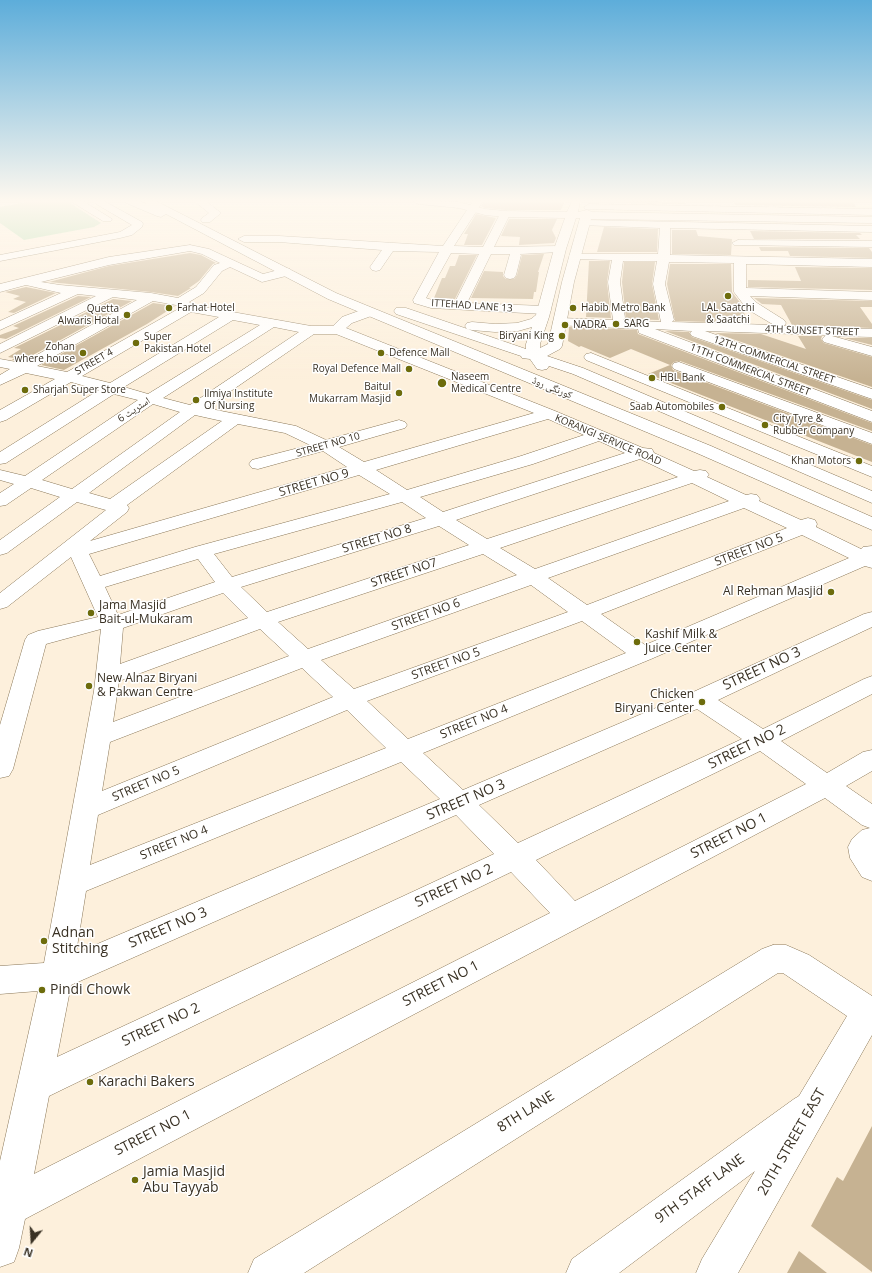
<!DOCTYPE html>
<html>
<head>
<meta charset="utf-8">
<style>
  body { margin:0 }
  #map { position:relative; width:872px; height:1273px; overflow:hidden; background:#fdf0dc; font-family:"Open Sans",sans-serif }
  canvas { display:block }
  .north { position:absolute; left:12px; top:1221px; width:40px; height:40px; -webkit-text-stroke:3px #fff; paint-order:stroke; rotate:198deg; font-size:11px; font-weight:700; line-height:16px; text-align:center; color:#393124 }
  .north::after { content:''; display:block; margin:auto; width:14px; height:18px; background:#393124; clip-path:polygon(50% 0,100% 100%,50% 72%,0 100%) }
</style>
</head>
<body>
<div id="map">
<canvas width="872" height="1273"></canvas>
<div class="north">N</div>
</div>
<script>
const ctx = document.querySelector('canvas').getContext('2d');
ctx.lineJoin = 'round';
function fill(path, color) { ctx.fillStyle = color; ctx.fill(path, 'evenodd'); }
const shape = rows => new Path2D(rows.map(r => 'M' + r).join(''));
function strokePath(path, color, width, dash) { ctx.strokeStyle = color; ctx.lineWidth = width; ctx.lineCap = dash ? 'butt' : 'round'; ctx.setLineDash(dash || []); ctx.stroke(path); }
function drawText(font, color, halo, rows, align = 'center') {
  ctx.font = font + ' "Open Sans","Noto Naskh Arabic",sans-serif'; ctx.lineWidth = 3; ctx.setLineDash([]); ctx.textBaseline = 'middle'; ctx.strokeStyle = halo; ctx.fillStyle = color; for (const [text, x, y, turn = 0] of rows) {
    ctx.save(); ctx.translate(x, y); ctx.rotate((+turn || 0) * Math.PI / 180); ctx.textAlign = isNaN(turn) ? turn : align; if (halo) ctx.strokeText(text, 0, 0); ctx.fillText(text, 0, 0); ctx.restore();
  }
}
const green = shape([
  [33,201,67,201,101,223,94,227,24,240,0,223,0,207]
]);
const building = shape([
  [484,201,565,201,561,210,505,210,485,208,481,206],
  [627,201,685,202,686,204,627,203],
  [733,201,853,201,856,207,735,205],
  [476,214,496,218,482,245,464,245,468,234,464,234],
  [509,219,557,219,552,230,556,238,554,243,519,245,520,237,501,236],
  [604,227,658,229,657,252,597,252],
  [672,230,696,230,698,236,732,239,731,255,672,254],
  [750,231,860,233,862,235,856,235,860,239,754,239],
  [759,247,869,248,872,252,872,258,790,256,788,251,761,251],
  [190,253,201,255,216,263,213,264,199,281,189,288,191,288,178,296,151,292,49,282,109,266],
  [544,254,538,272,539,272,536,292,534,292,533,299,471,298,484,271,503,272,503,276,506,279,514,279,517,275,522,255],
  [459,255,477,255,455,299,434,298,442,278,445,278,450,266,455,266],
  [589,261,610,261,607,282,611,318,586,317],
  [624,262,655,262,652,284,659,320,626,319,622,282],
  [670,264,731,264,732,292,742,305,747,323,675,321,667,284],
  [795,267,872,268,872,290,748,287,748,280,801,281],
  [26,287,56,293,14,313,8,312,26,302,13,299,20,296,5,292],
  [78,296,91,297,6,339,0,338,0,335,19,328,13,326],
  [754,298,872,301,872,307,860,307,872,324,872,328,792,325,781,305,762,304],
  [113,299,132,301,22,361,12,360,14,358,8,357,21,349,14,348],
  [153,303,175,306,147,324,64,370,41,365],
  [569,327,637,330,638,334,872,423,872,431,680,361,674,362,671,365,673,370,872,445,872,462,648,374,670,365,631,349,610,358,581,346,579,347,568,341],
  [665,331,689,332,692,337,872,400,872,409],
  [715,333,761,334,806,349,798,336,822,336,821,339,824,343,872,357,872,387],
  [844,338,872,338,872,345],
  [872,1126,872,1272,811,1226,837,1177,843,1181],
  [799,1251,827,1273,787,1273]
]);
const minor = shape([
  [70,201,83,201,112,219,111,221,103,221,70,201],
  [91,201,104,201,142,222,143,224,142,227,132,235,120,238,0,261,0,255,120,232,132,225,91,201],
  [473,201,483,201,454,246,483,247,500,214,505,211,510,214,494,247,560,246,564,247,566,249,564,251,560,252,520,254,521,255,516,275,514,278,510,279,506,278,504,275,510,254,491,254,467,303,544,306,549,307,551,310,549,313,544,314,431,308,414,303,413,300,439,252,393,251,380,270,376,271,372,270,370,267,382,250,279,242,244,242,238,239,244,236,279,236,443,246,473,201],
  [451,253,479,254,455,302,432,300,426,298,451,253],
  [589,204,872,209,872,215,585,209,584,207,589,204],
  [584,220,872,226,872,232,670,228,670,255,872,259,872,267,746,264,746,288,872,292,872,300,750,296,757,303,784,320,786,323,784,326,872,329,872,337,832,336,872,347,872,356,824,342,822,339,826,335,705,331,872,389,872,399,692,336,690,333,692,331,655,329,872,411,872,422,639,333,638,329,555,325,553,322,555,319,560,318,613,320,608,282,612,260,575,259,571,258,569,256,571,254,658,254,660,228,580,225,579,223,584,220],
  [623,261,657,261,653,284,661,322,623,320,625,318,620,282,623,261],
  [669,262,734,263,734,292,747,309,774,325,672,322,674,320,665,284,669,262],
  [738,240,872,241,872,247,734,245,732,243,738,240],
  [190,245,209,249,263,274,286,268,290,269,292,272,290,275,262,282,230,267,222,271,204,293,189,302,193,305,311,326,333,326,342,317,364,309,374,309,376,312,374,315,352,323,346,328,555,411,643,448,652,449,654,453,694,471,700,470,706,471,709,475,707,477,746,495,751,494,757,495,760,499,759,501,801,520,808,518,815,520,817,524,816,527,861,549,863,547,872,546,872,568,865,566,651,659,423,753,463,790,691,693,864,614,872,612,872,627,718,700,763,729,864,679,872,676,872,694,781,741,827,773,863,752,872,750,872,771,846,786,872,804,872,881,862,877,850,858,848,847,852,839,862,830,870,828,862,825,825,798,25,1219,19,1248,14,1262,0,1267,0,1161,38,991,0,994,0,966,44,963,94,691,101,629,46,644,13,769,9,776,0,778,0,725,25,640,28,635,38,631,98,617,71,557,7,607,0,609,0,593,106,510,77,502,7,553,0,555,0,540,60,497,31,488,6,505,0,506,0,493,14,484,0,480,0,470,25,476,138,400,114,394,6,463,0,464,0,452,99,390,71,382,6,420,0,422,0,410,55,379,26,373,0,385,0,375,10,369,0,367,0,359,22,363,137,300,113,297,0,353,0,344,96,296,78,294,0,330,0,321,61,293,26,285,0,292,0,284,109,257,190,245],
  [190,251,202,254,220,263,214,265,196,287,178,298,151,293,60,285,41,282,109,265,190,251],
  [153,301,176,305,180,308,67,372,37,366,153,301],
  [191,312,219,317,110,383,82,376,191,312],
  [233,320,260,325,148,394,124,387,233,320],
  [274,327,299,332,190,405,163,398,274,327],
  [314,334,336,334,534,413,364,462,339,447,405,428,407,425,405,422,399,420,326,440,296,426,206,408,314,334],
  [153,404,180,412,72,489,42,480,153,404],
  [195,415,222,421,110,499,89,493,195,415],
  [548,419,584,435,521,456,407,490,376,470,548,419],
  [238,424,285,433,310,445,252,460,249,464,252,468,258,469,323,451,347,467,90,541,127,512,129,508,127,505,238,424],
  [599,441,625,453,443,512,420,497,533,464,599,441],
  [640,459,678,477,487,539,456,520,640,459],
  [359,475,390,494,195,547,100,576,89,554,359,475],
  [692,483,729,501,535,569,500,548,692,483],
  [402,502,426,518,232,577,214,554,402,502],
  [744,508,787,528,587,605,548,578,744,508],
  [439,526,469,545,267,612,241,587,439,526],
  [802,535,849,558,645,645,601,614,802,535],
  [483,554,517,575,308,649,278,622,483,554],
  [198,559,215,582,118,615,105,587,198,559],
  [531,585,568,612,354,689,321,660,531,585],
  [223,593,248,618,120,664,123,628,223,593],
  [582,621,626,653,408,739,367,701,582,621],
  [260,629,289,656,113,722,119,681,260,629],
  [302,668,333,697,102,791,110,742,302,668],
  [697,709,742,739,518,843,479,805,697,709],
  [347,710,386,748,90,865,98,815,347,710],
  [760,751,806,784,575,901,536,860,760,751],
  [401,762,440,799,76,953,86,891,401,762],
  [456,815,494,854,57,1057,71,985,456,815],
  [511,872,550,913,34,1174,49,1096,511,872],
  [591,353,872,466,872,477,586,360,584,357,586,354,591,353],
  [679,362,872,433,872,444,674,369,672,366,674,363,679,362],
  [773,945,786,945,809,955,872,996,872,1035,738,1273,696,1273,702,1259,755,1171,619,1273,566,1273,572,1259,794,1099,799,1096,847,1016,783,973,778,973,304,1273,248,1273,254,1259,762,949,773,945]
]);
const major = shape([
  [125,201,139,201,147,204,143,201,156,201,336,293,711,446,872,517,872,530,699,454,328,299,166,214,161,217,157,216,126,203,125,201],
  [194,201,206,201,221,213,210,222,202,222,201,220,202,218,209,213,194,201],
  [413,201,459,202,485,209,505,211,567,212,572,201,580,201,578,212,587,210,592,212,872,217,872,223,591,219,574,282,562,346,560,349,547,356,583,368,872,491,872,503,573,374,549,366,547,369,542,370,537,369,530,359,522,358,521,356,396,314,394,311,396,308,406,308,526,349,526,344,532,327,518,331,495,332,472,330,467,329,465,326,467,323,472,322,495,324,517,323,531,319,536,315,554,249,565,218,505,217,485,215,459,208,418,204,413,201],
  [576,218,580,218,562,282,548,344,540,348,540,344,549,317,566,249,576,218]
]);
const markers = [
  [728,296,4,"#6d6c0c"],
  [169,308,4,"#6d6c0c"],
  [573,308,4,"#6d6c0c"],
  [127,315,4,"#6d6c0c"],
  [616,324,4,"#6d6c0c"],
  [565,325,4,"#6d6c0c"],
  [562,336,4,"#6d6c0c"],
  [136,343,4,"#6d6c0c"],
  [83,353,4,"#6d6c0c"],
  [381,353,4,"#6d6c0c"],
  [409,369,4,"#6d6c0c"],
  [652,378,4,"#6d6c0c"],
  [442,383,5,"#6d6c0c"],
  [25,390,4,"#6d6c0c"],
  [399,393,4,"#6d6c0c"],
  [196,400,4,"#6d6c0c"],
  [722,407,4,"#6d6c0c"],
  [765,425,4,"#6d6c0c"],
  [859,461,4,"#6d6c0c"],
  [831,592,4,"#6d6c0c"],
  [91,613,4,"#6d6c0c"],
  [637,642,4,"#6d6c0c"],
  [89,686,4,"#6d6c0c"],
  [702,702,4,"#6d6c0c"],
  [44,941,4,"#6d6c0c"],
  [42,990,4,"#6d6c0c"],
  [90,1082,4,"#6d6c0c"],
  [135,1180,4,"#6d6c0c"]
];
const farStreetnames = [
  ["ITTEHAD LANE 13",472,306,4],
  ["4TH SUNSET STREET",812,331,2],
  ["12TH COMMERCIAL STREET",774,360,19],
  ["STREET 4",94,362,-30],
  ["11TH COMMERCIAL STREET",750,370,21],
  ["کورنگی روڈ",552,388,22],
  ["اسٹریٹ 6",134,410,-34],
  ["KORANGI SERVICE ROAD",608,440,23],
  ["STREET NO 10",328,445,-16]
];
const farPoinames = [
  ["Farhat Hotel",177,308],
  ["Habib Metro Bank",581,308],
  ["LAL Saatchi",728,308,"center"],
  ["& Saatchi",728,320,"center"],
  ["Quetta",119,309,"right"],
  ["Alwaris Hotal",119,321,"right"],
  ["SARG",624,324],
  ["NADRA",573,325],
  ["Biryani King",554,336,"right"],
  ["Super",144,337],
  ["Pakistan Hotel",144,349],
  ["Zohan",75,347,"right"],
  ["where house",75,359,"right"],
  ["Defence Mall",389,353],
  ["Royal Defence Mall",401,369,"right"],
  ["Naseem",451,377],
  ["Medical Centre",451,389],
  ["HBL Bank",660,378],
  ["Baitul",391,387,"right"],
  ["Mukarram Masjid",391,399,"right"],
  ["Sharjah Super Store",33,390],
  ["Ilmiya Institute",204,394],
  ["Of Nursing",204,406],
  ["Saab Automobiles",714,407,"right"],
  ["City Tyre &",773,419],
  ["Rubber Company",773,431],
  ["Khan Motors",851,461,"right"]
];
const streetNames = [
  ["STREET NO 9",314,483,-16],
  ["STREET NO 8",377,539,-17],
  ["STREET NO 5",749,550,-21],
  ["STREET NO7",404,573,-18],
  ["STREET NO 6",426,615,-20],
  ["STREET NO 5",446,664,-20],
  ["STREET NO 4",474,722,-22],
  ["STREET NO 5",146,784,-23],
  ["STREET NO 4",174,843,-22]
];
const poiNames = [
  ["Al Rehman Masjid",823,592,"right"],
  ["Jama Masjid",99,606],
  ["Bait-ul-Mukaram",99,620],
  ["Kashif Milk &",645,635],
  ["Juice Center",645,649],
  ["New Alnaz Biryani",97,679],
  ["& Pakwan Centre",97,693],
  ["Chicken",694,695,"right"],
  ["Biryani Center",694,709,"right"]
];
const nearStreetnames = [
  ["STREET NO 3",762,669,-25],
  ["STREET NO 2",747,747,-26],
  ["STREET NO 3",466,800,-23],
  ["STREET NO 1",729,836,-27],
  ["STREET NO 2",454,886,-25],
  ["STREET NO 3",168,928,-23],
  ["STREET NO 1",441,984,-27],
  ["STREET NO 2",161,1025,-25],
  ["8TH LANE",526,1112,-32],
  ["STREET NO 1",153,1133,-27],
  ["20TH STREET EAST",792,1142,-60],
  ["9TH STAFF LANE",700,1189,-36]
];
const nearPoinames = [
  ["Adnan",52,933],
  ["Stitching",52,949],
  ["Pindi Chowk",50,990],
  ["Karachi Bakers",98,1082],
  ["Jamia Masjid",143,1172],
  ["Abu Tayyab",143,1188]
];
fill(green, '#addaa9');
fill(building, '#c6b292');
strokePath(minor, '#8a7758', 1);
strokePath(major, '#8a7758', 1);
fill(minor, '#fff');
fill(major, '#fff');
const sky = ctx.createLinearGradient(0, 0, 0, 379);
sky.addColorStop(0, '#5dadda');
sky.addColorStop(0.53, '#fef8ef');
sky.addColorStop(1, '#fef8ef00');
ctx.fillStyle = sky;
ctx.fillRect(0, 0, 872, 379);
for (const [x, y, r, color] of markers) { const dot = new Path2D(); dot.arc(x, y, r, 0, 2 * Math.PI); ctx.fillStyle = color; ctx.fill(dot); strokePath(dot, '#fff', 1.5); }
drawText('10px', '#393124', '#fff', farStreetnames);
drawText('10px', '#393124', '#fff', farPoinames, 'left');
drawText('12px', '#393124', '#fff', streetNames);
drawText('12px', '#393124', '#fff', poiNames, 'left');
drawText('14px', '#393124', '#fff', nearStreetnames);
drawText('14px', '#393124', '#fff', nearPoinames, 'left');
</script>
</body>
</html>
